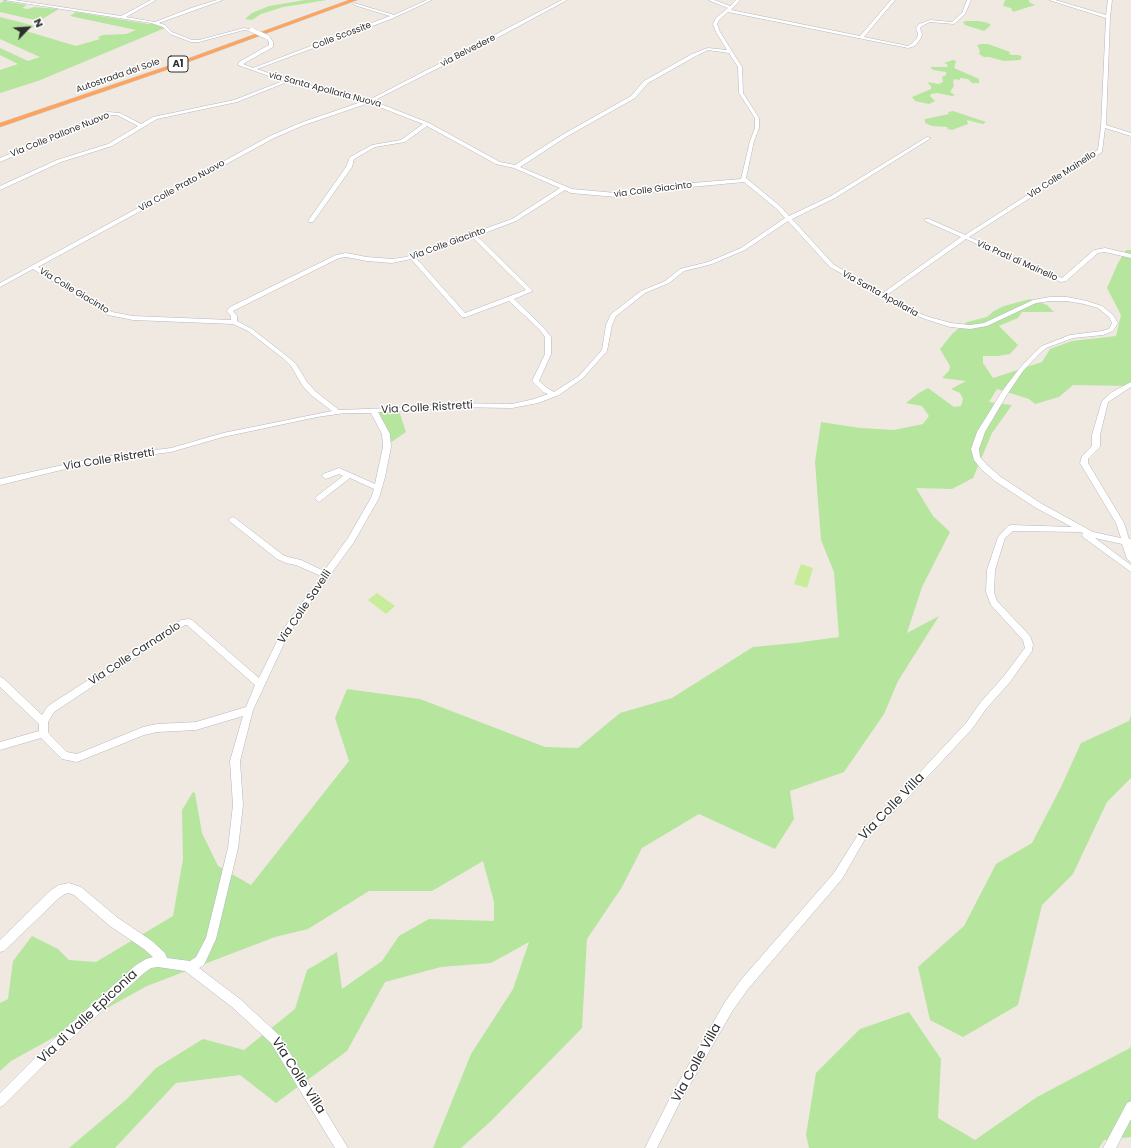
<!DOCTYPE html>
<html>
<head>
<meta charset="utf-8">
<style>
  body { margin:0 }
  #map { position:relative; width:1131px; height:1148px; overflow:hidden; background:#efe9e1; font-family:Poppins,sans-serif }
  canvas { display:block }
  .north { position:absolute; left:8px; top:8px; width:40px; height:40px; -webkit-text-stroke:3px #fff; paint-order:stroke; rotate:65deg; font-size:11px; font-weight:700; line-height:16px; text-align:center; color:#2e2e2e }
  .north::after { content:''; display:block; margin:auto; width:14px; height:18px; background:#2e2e2e; clip-path:polygon(50% 0,100% 100%,50% 72%,0 100%) }
</style>
</head>
<body>
<div id="map">
<canvas width="1131" height="1148"></canvas>
<div class="north">N</div>
</div>
<script>
const ctx = document.querySelector('canvas').getContext('2d');
ctx.lineJoin = 'round';
function fill(path, color) { ctx.fillStyle = color; ctx.fill(path, 'evenodd'); }
const shape = rows => new Path2D(rows.map(r => 'M' + r).join(''));
function strokePath(path, color, width, dash) { ctx.strokeStyle = color; ctx.lineWidth = width; ctx.lineCap = dash ? 'butt' : 'round'; ctx.setLineDash(dash || []); ctx.stroke(path); }
function drawText(font, color, halo, rows, align = 'center') {
  ctx.font = font + ' Poppins,sans-serif'; ctx.lineWidth = 3; ctx.setLineDash([]); ctx.textBaseline = 'middle'; ctx.strokeStyle = halo; ctx.fillStyle = color; for (const [text, x, y, turn = 0] of rows) {
    ctx.save(); ctx.translate(x, y); ctx.rotate((+turn || 0) * Math.PI / 180); ctx.textAlign = isNaN(turn) ? turn : align; if (halo) ctx.strokeText(text, 0, 0); ctx.fillText(text, 0, 0); ctx.restore();
  }
}
const green = shape([
  [305,0,327,0,283,7,261,14,252,20,245,19,252,13,269,6],
  [1005,0,1029,0,1029,2,1035,5,1013,12,1011,8,1003,6],
  [4,1,27,5,22,8,28,9,34,7,59,9,39,21,0,12,0,3],
  [76,12,148,24,155,23,165,28,38,81,0,93,0,70,18,64,0,55,0,48,28,61,40,57,0,39,0,17,35,26,26,31,76,46,100,39,98,37,103,35,126,34,136,30,70,16],
  [966,21,978,21,988,23,991,25,984,31,965,25,963,22],
  [981,44,988,44,1010,52,1009,54,1012,55,1019,55,1022,57,1020,60,1004,61,989,57,984,57,979,54,980,51,977,45],
  [953,60,956,61,954,68,979,79,979,83,972,83,968,79,960,78,960,80,954,79,953,82,954,86,950,92,955,95,952,96,937,93,931,94,930,96,935,101,929,104,915,101,912,97,931,89,931,86,927,82,939,84,943,82,942,77,946,75,946,72,933,70,930,67,948,67,947,64,944,63],
  [953,111,986,122,983,124,967,120,968,124,952,130,948,129,947,127,932,126,925,123,925,119,949,114,948,112],
  [1126,250,1131,250,1131,386,1073,385,1059,397,1035,404,1029,399,997,389,989,402,1012,405,992,433,973,478,952,489,916,488,933,516,950,532,922,587,907,633,939,616,898,681,884,714,844,772,790,791,794,819,775,849,699,814,642,848,622,887,587,939,582,1028,491,1121,461,1148,433,1148,471,1054,513,989,529,942,491,963,441,967,385,982,347,1051,276,1103,240,1075,176,1083,115,1148,69,1148,127,1099,156,1068,203,1039,244,1050,295,1009,307,970,337,952,342,989,382,961,399,936,429,919,494,921,494,902,483,861,432,891,369,891,308,929,275,937,147,986,11,1061,0,1071,0,1003,8,999,13,961,32,936,58,949,69,960,96,962,173,916,183,859,182,810,193,792,195,793,202,833,218,866,251,885,349,761,335,718,347,689,420,699,545,747,578,748,620,713,672,698,753,647,795,643,839,637,834,572,821,540,815,462,821,422,860,428,894,430,923,424,929,416,922,406,906,403,919,393,928,388,954,407,961,406,963,399,960,393,951,389,966,381,942,378,949,371,950,366,940,349,953,333,967,322,987,317,994,311,1004,306,1030,299,1047,305,1054,312,1022,312,1018,318,999,326,1018,345,1010,354,998,356,983,356,983,363,993,378,1042,362,1050,349,1072,341,1116,336,1121,315,1107,288,1118,263],
  [399,411,406,432,390,443,379,412],
  [1131,715,1131,778,1107,802,1073,874,1042,905,1018,1005,963,1037,930,1020,918,967,964,926,996,864,1032,843,1061,787,1081,743,1129,721],
  [909,1012,941,1059,938,1118,975,1140,1037,1097,1130,1048,1131,1045,1131,1137,1104,1140,1099,1148,809,1148,806,1135,816,1073,860,1029]
]);
const pitch = shape([
  [801,564,813,568,807,588,794,584],
  [377,593,395,606,386,614,368,600]
]);
const minor = shape([
  [4,0,14,0,121,16,151,0,156,0,126,17,155,22,191,8,217,0,223,0,159,23,165,25,172,32,192,40,199,40,244,28,254,30,252,31,244,30,199,42,191,42,170,34,163,27,151,23,4,0],
  [427,0,432,0,391,19,257,69,288,80,369,100,562,0,567,0,482,46,373,101,429,123,500,162,515,165,562,135,631,96,644,81,692,54,708,48,727,50,716,32,713,24,716,18,728,8,708,0,714,0,730,6,736,0,740,0,731,10,860,36,891,0,895,0,864,37,908,46,911,44,917,38,918,34,916,28,919,24,930,20,952,22,962,13,967,0,971,0,965,14,954,24,930,22,922,26,920,28,922,34,921,38,915,46,908,48,728,12,719,20,717,24,720,32,742,67,743,93,759,118,759,128,754,141,746,178,781,207,789,216,831,196,927,137,931,138,835,198,792,219,834,265,883,293,961,237,925,221,925,219,929,219,965,235,1098,150,1101,127,1106,18,1049,0,1055,0,1106,15,1108,0,1112,0,1110,17,1106,125,1131,133,1131,136,1105,128,1102,152,969,237,1062,278,1094,250,1105,248,1131,254,1131,258,1105,252,1098,253,1066,281,1061,282,966,239,887,295,914,311,929,317,951,323,970,325,984,323,1033,300,1050,297,1067,297,1087,301,1102,306,1113,315,1118,323,1113,331,1103,335,1073,338,1046,348,1039,354,1023,371,1008,393,985,432,979,449,980,457,987,465,1001,477,1042,504,1093,532,1121,538,1116,523,1080,463,1082,456,1092,446,1092,435,1102,401,1112,392,1131,382,1131,387,1108,402,1100,435,1100,447,1088,459,1088,463,1124,523,1129,539,1131,539,1131,562,1127,559,1122,544,1095,538,1131,565,1131,572,1083,537,1082,535,1083,533,1081,532,1013,531,1005,538,995,570,994,592,997,601,1030,636,1033,644,1032,651,1010,682,986,709,972,729,900,806,865,839,842,879,748,989,733,1010,681,1100,657,1148,645,1148,673,1092,725,1002,740,981,834,873,859,833,894,800,966,723,980,703,1004,676,1025,648,1023,640,991,605,986,592,987,570,998,537,1008,526,1011,525,1072,527,1036,508,995,481,981,469,974,460,971,449,977,432,1003,390,1019,369,1035,352,1042,346,1070,335,1102,331,1109,329,1112,323,1109,317,1098,308,1084,304,1067,301,1050,301,1036,303,987,326,970,329,950,327,925,319,910,313,830,267,788,221,745,250,712,264,684,271,669,283,645,293,616,316,612,325,607,351,583,378,559,395,538,403,512,408,449,407,417,411,378,412,390,434,391,447,385,477,379,498,354,542,330,575,330,578,328,579,288,635,253,710,240,761,243,805,238,848,216,939,204,965,199,968,240,999,279,1035,348,1148,335,1148,271,1043,232,1007,185,971,158,967,151,968,144,973,63,1046,4,1105,0,1107,0,1093,55,1038,136,965,146,959,153,957,144,949,110,926,74,895,69,893,65,894,59,898,4,951,0,952,0,940,51,890,59,885,69,883,81,887,118,918,152,941,165,953,167,958,190,961,196,957,206,938,228,848,233,805,230,761,243,716,196,730,157,732,144,735,77,762,62,759,41,738,0,750,0,742,39,731,39,724,0,687,0,677,3,678,42,715,48,706,181,620,189,619,192,620,259,678,282,631,321,576,296,565,286,563,277,559,228,520,232,517,235,518,283,555,288,557,301,560,324,571,348,538,371,498,374,489,350,478,319,502,315,499,316,497,343,476,339,474,326,479,322,476,323,474,339,468,375,484,383,447,382,434,371,413,345,413,317,417,223,437,171,452,94,462,0,485,0,479,94,458,171,448,223,433,332,411,311,395,302,385,291,366,284,359,248,331,233,324,133,320,108,315,33,269,0,287,0,283,270,136,300,123,364,101,287,82,237,102,157,119,112,146,61,162,0,190,0,186,57,160,108,144,138,126,117,115,111,115,2,161,0,162,0,158,108,112,120,113,141,124,153,117,234,100,283,81,238,65,239,62,269,45,269,42,265,36,269,36,273,42,273,47,243,64,253,68,390,16,354,5,354,3,394,15,427,0],
  [708,50,729,53,738,67,739,93,755,118,755,128,750,141,741,179,680,184,616,193,572,189,520,167,566,137,635,98,648,83,696,56,708,50],
  [369,103,423,124,401,140,372,145,350,157,346,167,308,221,309,222,313,222,352,167,354,159,375,147,405,142,427,126,496,164,514,168,560,188,512,219,406,257,392,259,367,257,346,253,336,255,230,307,227,311,231,316,231,320,133,316,112,312,38,267,274,138,304,125,369,103],
  [744,182,777,209,785,218,741,248,708,262,680,269,665,281,641,291,611,314,606,325,602,350,579,376,554,392,547,388,539,381,551,354,551,337,543,327,514,299,533,291,477,236,516,221,565,190,571,193,616,197,680,188,744,182],
  [472,237,526,290,465,313,416,258,472,237],
  [346,257,367,261,392,263,411,259,462,317,466,317,509,301,539,329,545,337,545,354,532,381,543,392,548,394,534,399,512,404,449,403,417,407,339,410,315,391,307,382,296,364,288,357,252,329,237,321,237,316,233,311,339,258,346,257],
  [185,625,187,625,255,685,246,707,196,722,157,724,143,727,77,754,67,752,51,736,48,732,48,722,54,712,185,625],
  [1131,1101,1131,1119,1116,1148,1103,1148,1127,1103,1131,1101]
]);
const highway = shape([
  [349,0,357,0,169,69,0,127,0,123,165,67,349,0]
]);
const minorBridge = shape([
  [252,30,267,37]
]);
const farStreetnames = [
  ["Colle Scossite",342,36,-21],
  ["via Belvedere",468,51,-27],
  ["Autostrada del Sole",118,76,-19],
  ["via Santa Apollaria Nuova",325,90,15],
  ["Via Colle Pallone Nuovo",60,135,-22],
  ["Via Colle Mainello",1062,175,-33],
  ["Via Colle Prato Nuovo",182,186,-29],
  ["via Colle Giacinto",653,190,-7],
  ["Via Colle Giacinto",448,244,-20],
  ["Via Prati di Mainello",1017,261,24],
  ["Via Colle Giacinto",74,291,31],
  ["Via Santa Apollaria",880,294,29]
];
const shields = [
  [178,64,20]
];
const shieldNames = [
  ["A1",178,64]
];
const streetNames = [
  ["Via Colle Ristretti",427,408,-3],
  ["Via Colle Ristretti",109,460,-9],
  ["Via Colle Savelli",305,607,-56],
  ["Via Colle Carnarolo",135,654,-33]
];
const nearStreetnames = [
  ["Via Colle Villa",892,807,-46],
  ["Via di Valle Epiconia",88,1017,-43],
  ["Via Colle Villa",697,1063,-61],
  ["Via Colle Villa",298,1076,57]
];
fill(green, '#b6e59e');
fill(pitch, '#c9ec9a');
strokePath(minor, '#b4b7c1', 1);
strokePath(highway, '#c9c9c9', 1);
fill(minor, '#fff');
fill(highway, '#ffa35c');
strokePath(minorBridge, '#b4b7c1', 5, []);
strokePath(minorBridge, '#fff', 4.5);
drawText('9px', '#2e2e2e', '#fff', farStreetnames);
for (const [x, y, w] of shields) { const box = new Path2D(); box.roundRect(x - w / 2, y - 8, w, 16, 3); ctx.fillStyle = '#fff'; ctx.fill(box); strokePath(box, '#2e2e2e', 1); }
drawText('bold 10px', '#2e2e2e', null, shieldNames);
drawText('11px', '#2e2e2e', '#fff', streetNames);
drawText('13px', '#2e2e2e', '#fff', nearStreetnames);
</script>
</body>
</html>
